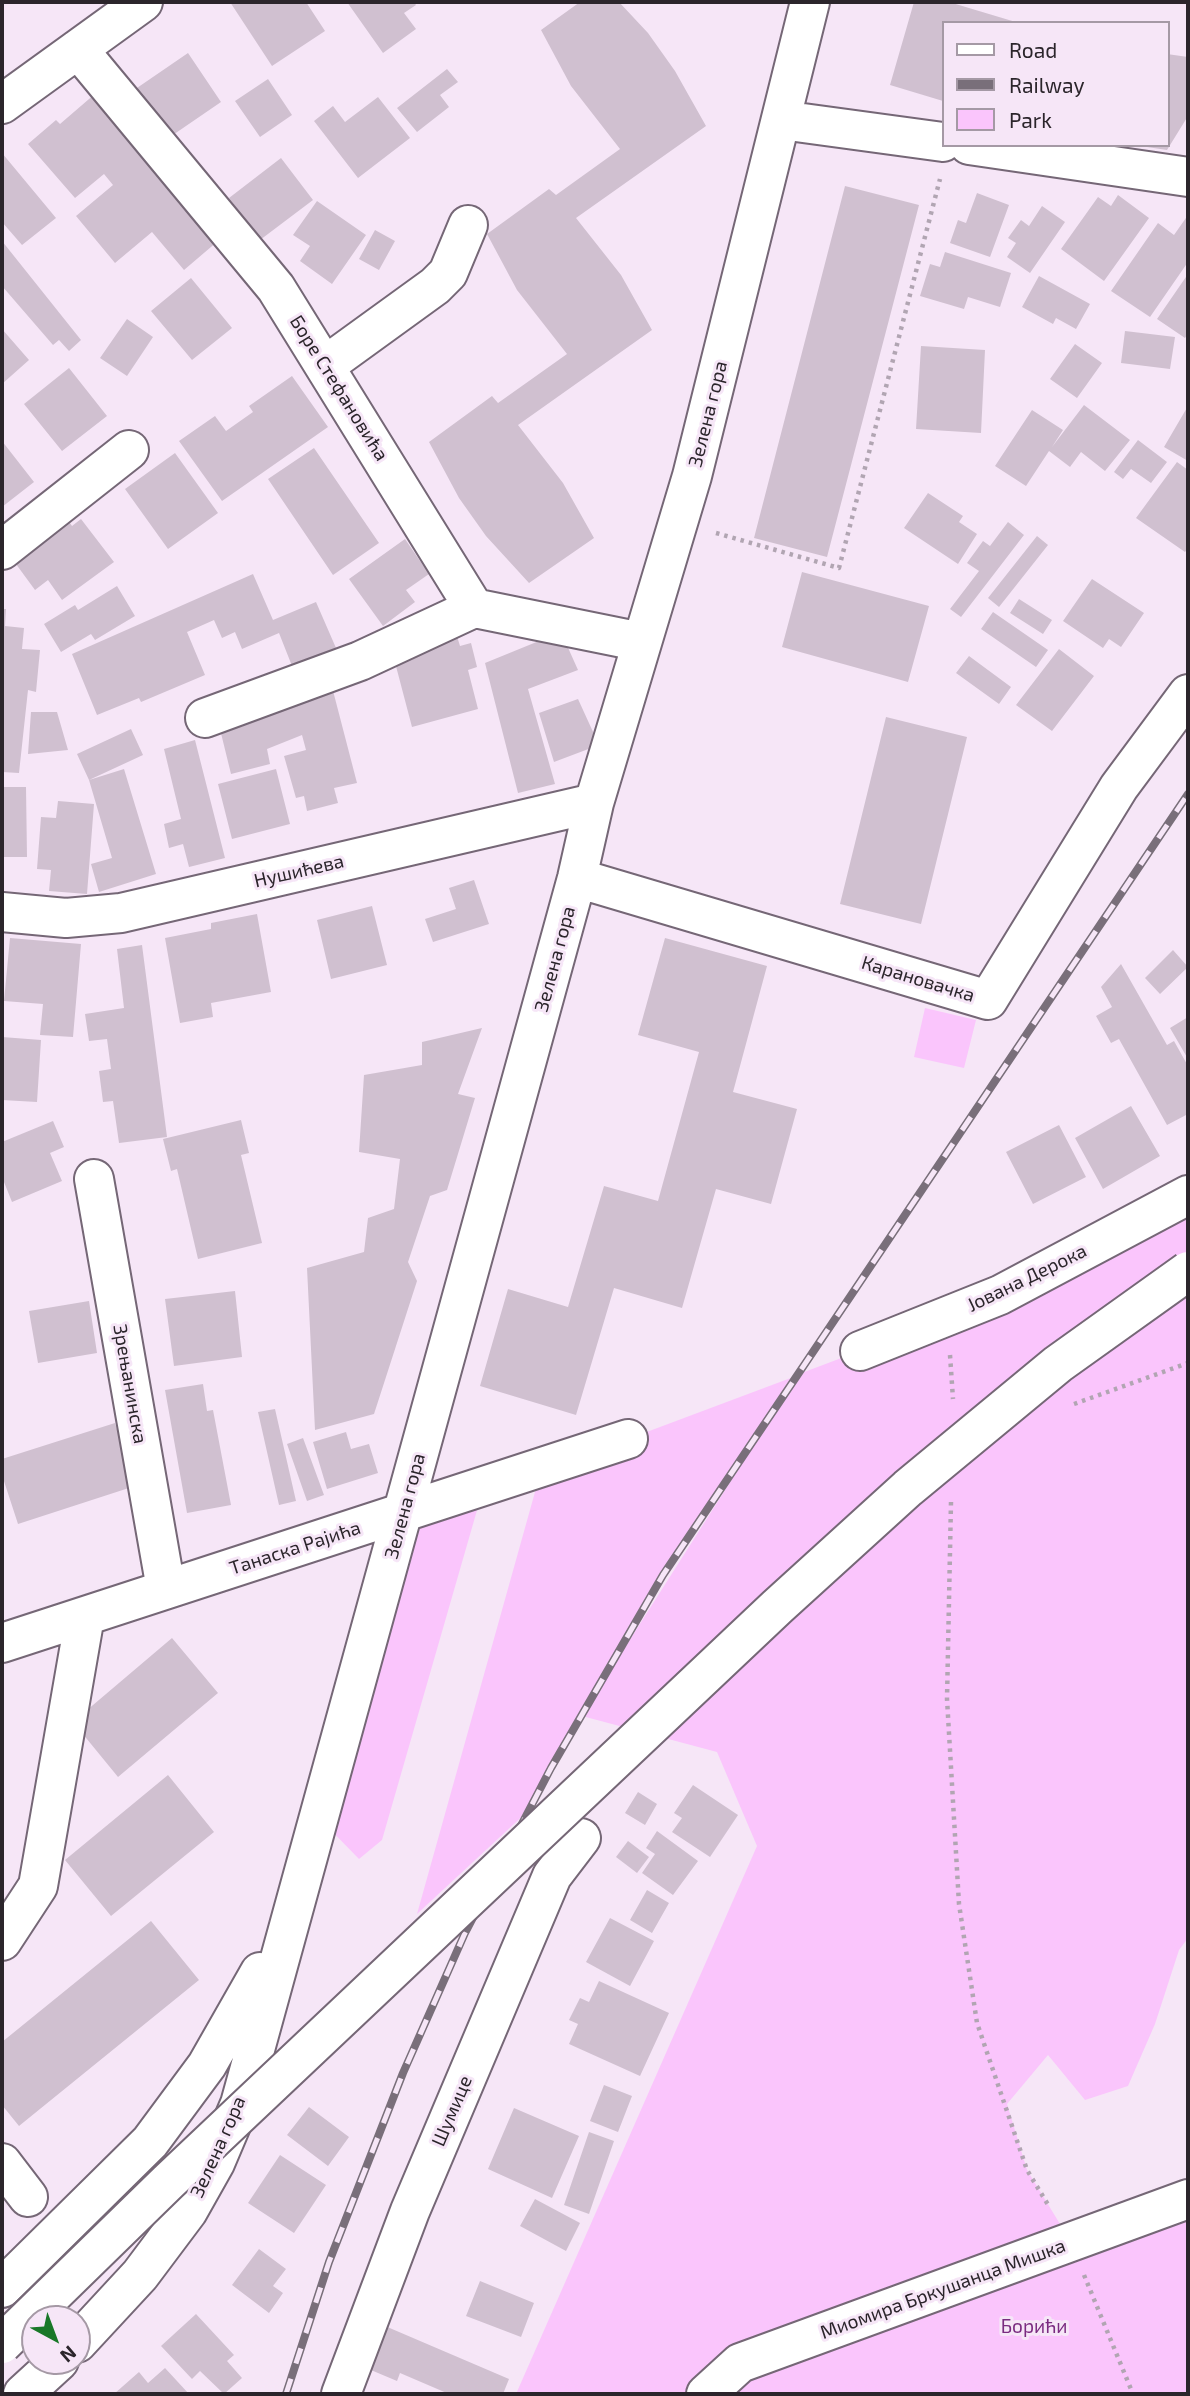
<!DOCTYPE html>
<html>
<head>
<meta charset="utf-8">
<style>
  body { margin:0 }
  #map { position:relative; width:1190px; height:2396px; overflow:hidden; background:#f6e6f7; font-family:"Exo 2",sans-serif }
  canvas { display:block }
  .frame { position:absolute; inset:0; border:4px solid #2b252b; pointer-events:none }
  .legend { position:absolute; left:942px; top:21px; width:228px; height:126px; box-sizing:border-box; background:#f6e6f7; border:2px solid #a599a5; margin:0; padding:9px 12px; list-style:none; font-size:21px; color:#2b252b }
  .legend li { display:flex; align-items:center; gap:14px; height:35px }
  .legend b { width:35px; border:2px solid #a599a5 }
  .north { position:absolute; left:21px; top:2305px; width:70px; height:70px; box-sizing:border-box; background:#f6e6f7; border:2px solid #a599a5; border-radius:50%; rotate:139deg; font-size:19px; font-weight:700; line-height:28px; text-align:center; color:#2b252b }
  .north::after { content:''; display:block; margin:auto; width:24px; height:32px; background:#197828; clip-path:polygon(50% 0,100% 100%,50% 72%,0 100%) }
</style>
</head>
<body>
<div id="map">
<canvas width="1190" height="2396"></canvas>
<div class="frame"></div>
<ul class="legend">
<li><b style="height:9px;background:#fff"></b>Road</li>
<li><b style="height:9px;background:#796f7a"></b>Railway</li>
<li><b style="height:19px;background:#fac5fc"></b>Park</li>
</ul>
<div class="north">N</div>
</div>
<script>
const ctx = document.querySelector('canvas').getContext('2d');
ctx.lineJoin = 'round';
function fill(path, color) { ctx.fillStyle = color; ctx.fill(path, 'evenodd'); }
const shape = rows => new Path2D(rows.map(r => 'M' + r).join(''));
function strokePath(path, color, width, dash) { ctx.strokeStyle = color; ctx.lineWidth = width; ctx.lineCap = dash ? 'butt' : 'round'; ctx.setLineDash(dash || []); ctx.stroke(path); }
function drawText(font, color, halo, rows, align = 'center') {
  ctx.font = font + ' "Exo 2",sans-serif'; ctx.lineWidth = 6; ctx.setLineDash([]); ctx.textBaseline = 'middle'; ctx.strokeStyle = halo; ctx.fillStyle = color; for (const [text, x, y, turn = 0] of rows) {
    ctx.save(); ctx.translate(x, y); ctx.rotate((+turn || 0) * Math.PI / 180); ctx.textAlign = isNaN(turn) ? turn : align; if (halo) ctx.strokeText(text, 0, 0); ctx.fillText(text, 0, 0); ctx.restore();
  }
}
const green = shape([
  [925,1008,976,1020,964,1068,914,1057],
  [1188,1195,1188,1938,1179,1950,1155,2024,1128,2086,1085,2100,1048,2055,1007,2104,1027,2170,1071,2242,1188,2199,1188,2394,516,2394,757,1846,717,1752,582,1716,529,1810,417,1914,542,1467,628,1439,796,1376,663,1575,594,1696,799,1374,860,1351],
  [484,1486,382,1840,359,1859,319,1818,404,1512]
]);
const building = shape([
  [230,2,306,2,325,31,272,66],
  [347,2,414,2,416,5,404,13,416,29,383,53],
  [580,2,619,2,648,33,675,71,706,126,576,218,621,275,652,330,518,425,563,483,594,538,529,583,486,536,459,498,429,442,492,396,498,403,567,354,517,290,487,234,549,189,556,195,620,149,571,86,541,30],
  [914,2,949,2,1019,23,943,23,943,101,890,85],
  [188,53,221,102,167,139,134,90],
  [1167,54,1188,57,1188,116,1167,150,1147,147,1167,145],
  [447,69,458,82,440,95,449,107,417,132,397,108],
  [268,79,292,115,260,137,235,101],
  [96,93,218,241,184,270,152,232,115,263,76,216,113,185,104,174,75,198,28,144,56,120,60,124],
  [378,97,410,138,358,178,314,121,333,106,345,122],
  [2,153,56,218,22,245,2,222],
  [281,158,313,200,260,240,229,198],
  [845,186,919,205,827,557,754,538],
  [977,193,1009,205,990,257,950,243,958,220,966,223],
  [1118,195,1149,218,1104,281,1061,249,1098,197,1111,206],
  [317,201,366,235,332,284,300,261,310,246,293,235],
  [1042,206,1065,222,1030,273,1007,257,1016,243,1008,238,1021,220,1029,226],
  [1188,215,1188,262,1150,317,1111,291,1158,223,1174,235],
  [375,230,395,241,379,270,359,259],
  [2,241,81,340,69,351,59,340,53,345,2,286],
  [945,252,1011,273,1000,307,968,297,964,309,920,296,930,264,940,267],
  [1188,274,1188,333,1185,338,1157,319],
  [1039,276,1090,304,1076,329,1056,318,1053,324,1022,307],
  [191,278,232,328,192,360,151,311],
  [127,319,153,337,127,376,100,358],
  [2,329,29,360,2,384],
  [1125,331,1175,337,1170,369,1121,363],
  [1075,344,1102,363,1077,398,1050,379],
  [921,346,985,350,981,433,916,429],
  [69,368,107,416,62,451,24,404],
  [292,376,328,427,222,501,179,441,215,416,226,431,253,412,249,406],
  [1084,405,1130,440,1105,471,1081,452,1070,467,1049,451,1026,486,995,466,1032,410,1063,430,1052,447],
  [1188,406,1188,461,1164,447],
  [1138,440,1167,462,1151,483,1131,469,1123,479,1114,472],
  [2,441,34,482,2,507],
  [314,448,379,543,333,575,268,479],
  [175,453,218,513,168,549,125,489],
  [1177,462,1188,470,1188,548,1185,552,1136,518],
  [928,493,963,516,959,522,977,534,958,564,904,528],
  [81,519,114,562,62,600,48,580,35,590,13,560,68,520,72,526],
  [1008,522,1024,535,961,617,950,609,979,571,967,563,983,541,990,546],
  [1037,536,1048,545,999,607,988,598],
  [405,539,429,574,406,590,415,602,383,626,349,579],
  [802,572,929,606,908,682,782,647],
  [253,574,273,620,316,602,336,648,292,666,279,633,242,649,235,632,222,638,214,620,187,632,205,675,141,702,139,698,97,715,72,654],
  [1092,579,1144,613,1121,647,1109,639,1103,648,1063,621],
  [117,586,135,616,95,640,91,634,61,652,44,624,75,605,78,610],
  [1019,599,1052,620,1043,634,1010,613],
  [2,609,6,609,5,626,24,628,22,649,40,650,36,692,28,690,19,773,2,772],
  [993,612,1048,650,1036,667,981,629],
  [561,632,578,670,528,689,555,784,518,793,485,663],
  [456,633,460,646,471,643,477,667,468,670,478,709,412,727,392,651],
  [1059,649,1094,676,1052,731,1016,705],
  [969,656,1011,687,999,704,956,673],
  [331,683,357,783,334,788,338,803,307,811,304,796,296,798,284,756,306,750,302,735,267,749,270,764,231,774,218,721],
  [578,699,599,745,554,762,539,713],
  [31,712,57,712,68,750,28,754],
  [886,717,967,737,921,924,840,904],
  [131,729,143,755,89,780,124,769,156,874,99,892,91,864,112,858,89,780,77,754],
  [195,740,225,858,189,867,183,844,169,848,164,824,181,819,164,749],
  [276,769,290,824,232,839,218,784],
  [2,787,26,787,27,857,2,857],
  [58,801,94,804,87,894,49,891,51,870,37,869,41,817,56,818],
  [474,880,489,924,433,942,425,919,456,909,449,888],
  [372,906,387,965,331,979,317,920],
  [257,914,271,992,211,1003,213,1017,180,1023,165,938,211,929,211,923],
  [10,938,81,944,73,1037,40,1035,43,1004,4,1001],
  [665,938,767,966,733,1092,797,1109,771,1204,716,1189,682,1308,614,1288,576,1415,480,1386,508,1289,568,1307,604,1186,658,1201,699,1052,638,1035],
  [142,945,167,1137,119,1143,113,1101,103,1102,99,1071,111,1069,107,1039,89,1041,85,1014,124,1008,117,949],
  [1173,950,1188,967,1160,994,1145,978],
  [1121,964,1167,1045,1174,1041,1188,1066,1188,1114,1167,1125,1119,1039,1111,1043,1096,1016,1112,1007,1101,987],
  [1188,1017,1188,1059,1170,1028],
  [482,1028,458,1094,475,1098,447,1190,430,1196,408,1262,417,1281,374,1414,315,1430,307,1268,364,1252,368,1218,394,1209,400,1159,359,1152,364,1075,422,1065,422,1042],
  [2,1037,41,1040,37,1102,2,1100],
  [1131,1106,1160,1156,1103,1189,1075,1138],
  [241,1120,249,1153,241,1155,262,1243,198,1259,177,1169,171,1171,163,1139],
  [53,1121,64,1147,50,1153,62,1181,12,1202,2,1177,2,1142],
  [1059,1125,1086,1177,1033,1204,1006,1152],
  [235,1291,242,1357,174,1366,165,1299],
  [89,1301,97,1353,38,1363,29,1311],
  [203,1384,207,1411,213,1410,231,1505,187,1513,165,1390],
  [275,1409,296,1501,279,1505,258,1412],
  [115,1423,135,1486,18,1524,2,1475,2,1459],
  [346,1432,351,1449,369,1444,378,1473,327,1489,313,1442],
  [303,1438,324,1495,307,1501,287,1444],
  [172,1638,218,1693,118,1777,73,1722],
  [168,1775,214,1832,111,1916,65,1860],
  [693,1785,738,1815,710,1857,672,1832,682,1818,674,1813],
  [638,1792,657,1804,645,1825,625,1813],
  [657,1831,698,1861,673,1895,642,1873,655,1854,646,1848],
  [628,1841,649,1857,637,1873,616,1857],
  [647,1890,669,1903,652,1933,630,1920],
  [610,1918,654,1941,630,1986,586,1962],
  [151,1921,199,1980,19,2126,2,2105,2,2042],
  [599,1981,669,2013,640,2076,569,2044,578,2024,569,2020,580,1998,589,2002],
  [604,2085,632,2096,618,2132,590,2121],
  [309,2107,349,2137,328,2166,287,2135],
  [514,2108,579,2136,552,2198,488,2169],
  [589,2132,614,2141,589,2214,564,2205],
  [280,2155,326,2185,294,2233,248,2203],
  [535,2199,580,2223,566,2251,520,2226],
  [259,2249,286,2269,273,2286,283,2293,269,2313,232,2285],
  [480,2281,534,2303,521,2337,466,2316],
  [196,2314,234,2355,227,2361,242,2378,224,2394,200,2371,192,2379,161,2346],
  [378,2323,509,2379,503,2394,449,2394,400,2373,397,2381,359,2365],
  [165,2368,189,2394,114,2394,139,2372,148,2383]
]);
const path = shape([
  [716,533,839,568,940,179],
  [950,1355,953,1399],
  [1074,1404,1188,1363],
  [951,1502,947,1699,959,1904,977,2023,1027,2170,1050,2208],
  [1084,2275,1133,2394]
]);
const minor = shape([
  [78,49,276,288,474,608,642,642],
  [2,104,143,2],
  [781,120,943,142],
  [969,145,1188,177],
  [326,365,435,286,448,273,468,225],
  [2,550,129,450],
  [205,718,360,661,474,608],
  [577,878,988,1000,1119,787,1188,694],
  [2,912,66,918,121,913,594,803],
  [94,1179,166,1589],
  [860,1351,1000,1295,1188,1195],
  [2,1643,628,1439],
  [2,1941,38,1886,85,1616],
  [2,2163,28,2197],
  [2,2288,150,2142,207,2065,260,1972],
  [77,2343,140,2275,188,2211,215,2163,240,2104,577,878,594,803,692,476,810,2],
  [23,2394,59,2361],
  [341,2394,410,2211,552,1876,581,1838],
  [706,2394,740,2363,1188,2199]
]);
const rail = shape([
  [286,2394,329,2262,403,2073,465,1933,551,1768,663,1575,1188,794]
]);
const majorBridge = shape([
  [2,2344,168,2182,777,1607,908,1488,1058,1364,1188,1271]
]);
const streetNames = [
  ["Боре Стефановића",339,388,58],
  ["Зелена гора",708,414,-76],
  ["Нушићева",299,871,-13],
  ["Зелена гора",555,959,-75],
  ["Карановачка",918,979,17],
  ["Јована Дерока",1027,1278,-26],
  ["Зрењанинска",130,1384,80],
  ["Зелена гора",405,1506,-75],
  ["Танаска Рајића",295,1548,-18],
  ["Шумице",452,2111,-67],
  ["Зелена гора",218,2147,-66],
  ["Миомира Бркушанца Мишка",943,2289,-20]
];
const parkNames = [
  ["Борићи",1034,2327]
];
fill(green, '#fac5fc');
fill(building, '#d0c0d0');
strokePath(minor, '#756776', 42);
strokePath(path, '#b1a5b2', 4.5, [3.5, 5]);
strokePath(minor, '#fff', 38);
strokePath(rail, '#796f7a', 8);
strokePath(rail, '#f6e6f7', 5, [16]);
strokePath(majorBridge, '#756776', 42, []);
strokePath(majorBridge, '#fff', 38);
drawText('19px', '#2b252b', '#f6e6f7', streetNames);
drawText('19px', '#7a2b80', '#f6e6f7', parkNames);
</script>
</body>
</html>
